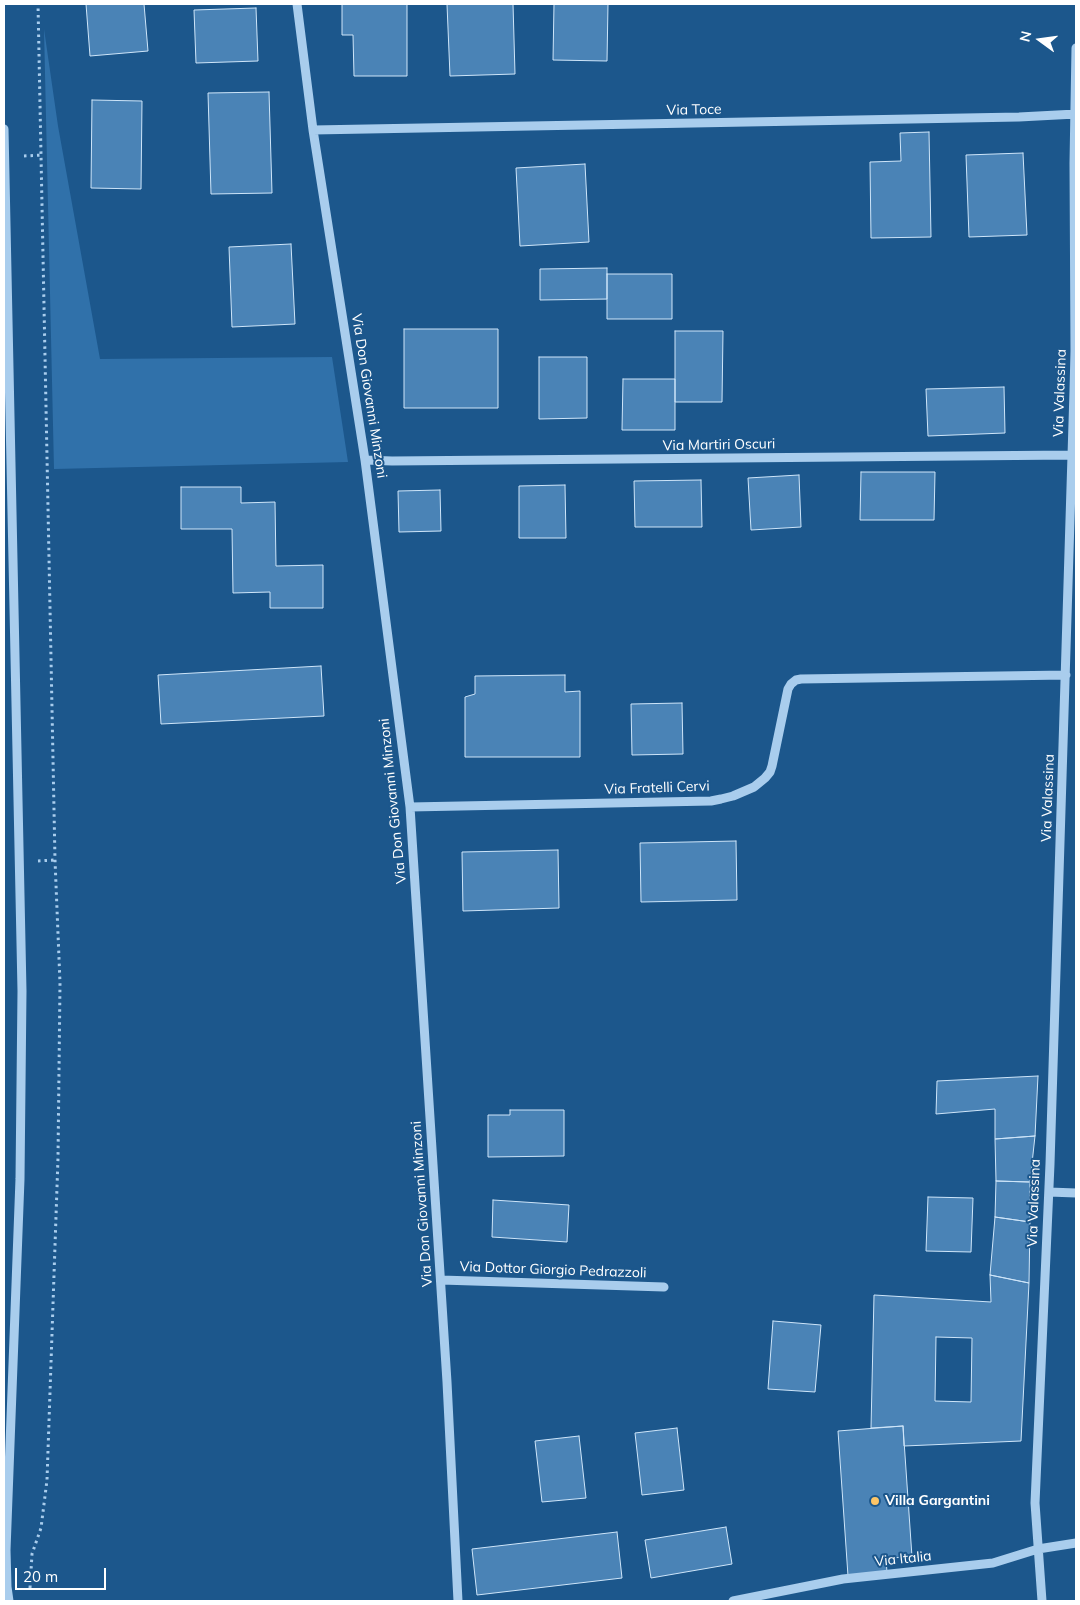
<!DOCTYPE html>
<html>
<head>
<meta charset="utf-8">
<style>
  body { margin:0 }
  #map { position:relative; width:1080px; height:1605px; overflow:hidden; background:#1c578c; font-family:Mulish,sans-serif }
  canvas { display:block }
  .frame { position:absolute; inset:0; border:5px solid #fff; pointer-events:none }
  .north { position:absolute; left:1015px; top:15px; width:50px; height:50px; -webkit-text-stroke:4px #1c578c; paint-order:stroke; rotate:284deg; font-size:14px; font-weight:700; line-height:20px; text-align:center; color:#fff }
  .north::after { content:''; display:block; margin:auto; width:18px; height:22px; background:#fff; clip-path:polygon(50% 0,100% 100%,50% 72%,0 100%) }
  .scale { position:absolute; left:15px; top:1568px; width:91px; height:22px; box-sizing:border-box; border:2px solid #fff; border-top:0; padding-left:6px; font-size:15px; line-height:18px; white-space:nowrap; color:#fff; -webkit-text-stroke:4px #1c578c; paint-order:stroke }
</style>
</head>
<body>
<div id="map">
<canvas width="1080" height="1605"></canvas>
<div class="frame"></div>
<div class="north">N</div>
<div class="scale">20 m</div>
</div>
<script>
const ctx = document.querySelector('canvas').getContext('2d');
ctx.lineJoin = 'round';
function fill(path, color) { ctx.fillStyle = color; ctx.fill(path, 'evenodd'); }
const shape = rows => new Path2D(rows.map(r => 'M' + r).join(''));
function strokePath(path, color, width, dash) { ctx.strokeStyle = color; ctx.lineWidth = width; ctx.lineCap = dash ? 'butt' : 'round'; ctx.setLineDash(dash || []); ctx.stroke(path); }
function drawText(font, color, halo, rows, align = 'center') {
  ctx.font = font + ' Mulish,sans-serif'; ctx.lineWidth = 4; ctx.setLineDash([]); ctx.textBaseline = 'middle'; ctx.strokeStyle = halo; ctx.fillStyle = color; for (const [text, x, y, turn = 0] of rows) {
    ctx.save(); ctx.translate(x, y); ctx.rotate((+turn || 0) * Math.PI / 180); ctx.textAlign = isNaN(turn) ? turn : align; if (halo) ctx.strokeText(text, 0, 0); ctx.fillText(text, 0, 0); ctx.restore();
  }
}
const green = shape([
  [44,29,58,126,100,359,332,357,348,462,54,469]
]);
const building = shape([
  [86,4,144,4,148,51,90,56,86,4],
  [342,4,407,4,407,76,354,76,353,35,342,35,342,4],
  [447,4,513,4,515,74,450,76,447,4],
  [554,4,608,4,607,61,553,60,554,4],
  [256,8,258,61,196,63,194,10,256,8],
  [269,92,272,193,211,194,208,93,269,92],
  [92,100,142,101,141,189,91,188,92,100],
  [929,132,931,237,871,238,870,162,901,161,900,133,929,132],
  [1023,153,1027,235,969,237,966,155,1023,153],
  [585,164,589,242,520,246,516,168,585,164],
  [291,244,295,324,232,327,229,247,291,244],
  [607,268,607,299,540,300,540,269,607,268],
  [607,274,672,274,672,319,607,319,607,274],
  [404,329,498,329,498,408,404,408,404,329],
  [675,331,723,331,722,402,675,402,675,331],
  [539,357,587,357,587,418,539,419,539,357],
  [623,379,675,379,675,430,622,430,623,379],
  [1004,387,1005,433,928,436,926,389,1004,387],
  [861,472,935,472,934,520,860,520,861,472],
  [799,475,801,527,751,530,748,478,799,475],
  [701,480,702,527,635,527,634,481,701,480],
  [565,485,566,538,519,538,519,486,565,485],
  [181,487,241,487,241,503,275,502,276,566,323,565,323,608,270,608,270,592,233,593,232,529,181,529,181,487],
  [440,490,441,531,399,532,398,491,440,490],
  [321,666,324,716,161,724,158,675,321,666],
  [565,675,565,692,580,691,580,757,465,757,465,697,475,694,475,676,565,675],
  [682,703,683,754,632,755,631,704,682,703],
  [736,841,737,900,641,902,640,843,736,841],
  [558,850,559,908,463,911,462,852,558,850],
  [1038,1076,1035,1136,995,1139,995,1109,936,1114,937,1081,1038,1076],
  [510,1110,564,1110,564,1156,488,1157,488,1115,510,1115,510,1110],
  [1035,1136,1030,1182,996,1181,995,1139,1035,1136],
  [996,1181,1030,1182,1030,1222,995,1217,996,1181],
  [928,1197,973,1198,971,1252,926,1251,928,1197],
  [493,1200,569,1205,567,1242,492,1237,493,1200],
  [995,1217,1030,1222,1029,1283,990,1275,995,1217],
  [990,1275,1029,1283,1021,1441,904,1446,903,1426,871,1428,874,1295,991,1302,990,1275],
  [936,1337,972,1338,971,1402,935,1401,936,1337],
  [773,1321,821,1325,815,1392,768,1389,773,1321],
  [903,1426,912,1557,886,1558,887,1573,848,1576,838,1431,903,1426],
  [677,1428,684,1490,642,1495,635,1433,677,1428],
  [579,1436,586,1498,542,1502,535,1441,579,1436],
  [726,1527,732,1564,651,1578,645,1540,726,1527],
  [617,1532,622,1578,477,1595,472,1549,617,1532]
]);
const path = shape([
  [24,156,42,155],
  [38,861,55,860],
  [30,1588,32,1554,41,1528,47,1480,58,1158,60,983,55,860,38,4]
]);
const minor = shape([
  [297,4,313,130,365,460,410,807,447,1382,458,1601],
  [4,129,22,991,20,1179,6,1550,7,1587,9,1601],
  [313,130,1019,117,1076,114],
  [365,460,392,461,1072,455],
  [410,807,711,801,721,799,733,796,754,787,765,778,770,772,772,766,788,689,791,684,796,680,801,679,1066,675],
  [1049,1192,1076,1193],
  [441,1280,664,1287],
  [733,1601,843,1579,993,1563,1038,1549,1076,1543],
  [1042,1601,1035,1503,1050,1164,1074,391,1075,351,1074,163,1076,48]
]);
const markers = [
  [875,1501,5,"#fdc567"]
];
const streetNames = [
  ["Via Toce",694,110,-1],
  ["Via Valassina",1060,393,-88],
  ["Via Don Giovanni Minzoni",369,396,81],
  ["Via Martiri Oscuri",719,445,-1],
  ["Via Fratelli Cervi",657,788,-2],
  ["Via Valassina",1048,798,-88],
  ["Via Don Giovanni Minzoni",393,801,-96],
  ["Via Valassina",1034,1203,-88],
  ["Via Don Giovanni Minzoni",422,1204,-94],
  ["Via Dottor Giorgio Pedrazzoli",553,1270,2],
  ["Via Italia",903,1559,-6]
];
const poiNames = [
  ["Villa Gargantini",885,1501]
];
fill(green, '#3071aa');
fill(building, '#4a83b6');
strokePath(building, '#cee5f9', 1);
strokePath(path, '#a9cded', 3, [2.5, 4]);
strokePath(minor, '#a9cded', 9);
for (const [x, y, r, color] of markers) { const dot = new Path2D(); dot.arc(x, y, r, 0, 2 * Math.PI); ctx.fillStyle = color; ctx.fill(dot); strokePath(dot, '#1c578c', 2); }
drawText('14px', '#fff', '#1c578c', streetNames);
drawText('bold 14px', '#fff', '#1c578c', poiNames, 'left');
</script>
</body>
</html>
